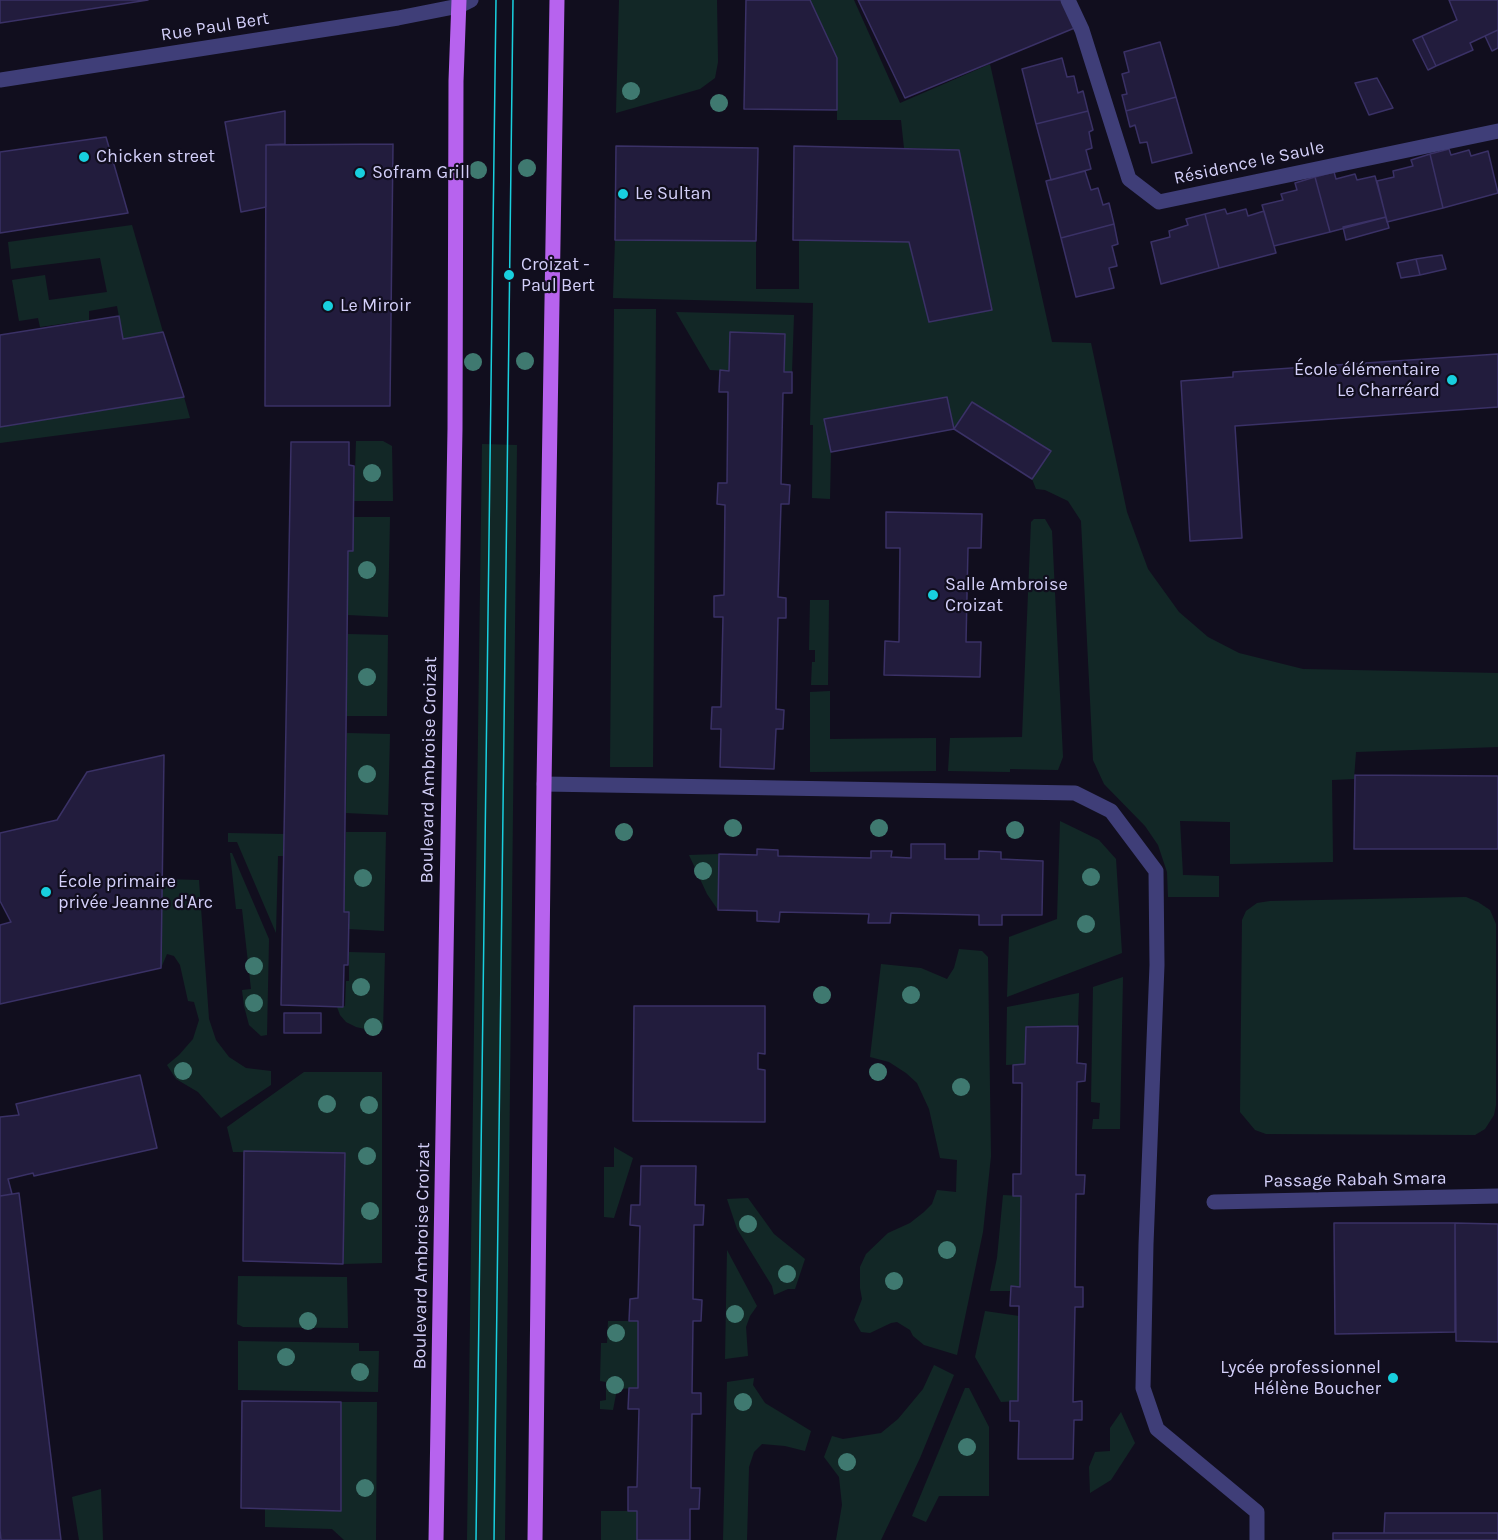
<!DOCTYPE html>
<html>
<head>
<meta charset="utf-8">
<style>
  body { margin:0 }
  canvas { display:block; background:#110e1e }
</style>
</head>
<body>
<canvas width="1498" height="1540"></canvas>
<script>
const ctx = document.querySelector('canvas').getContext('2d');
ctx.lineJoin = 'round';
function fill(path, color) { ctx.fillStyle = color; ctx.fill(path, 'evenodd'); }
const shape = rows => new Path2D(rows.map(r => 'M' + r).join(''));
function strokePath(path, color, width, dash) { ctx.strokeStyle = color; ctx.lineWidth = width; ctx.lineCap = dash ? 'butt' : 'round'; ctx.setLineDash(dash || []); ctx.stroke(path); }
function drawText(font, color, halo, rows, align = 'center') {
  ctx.font = font + ' Karla,sans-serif'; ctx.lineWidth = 4.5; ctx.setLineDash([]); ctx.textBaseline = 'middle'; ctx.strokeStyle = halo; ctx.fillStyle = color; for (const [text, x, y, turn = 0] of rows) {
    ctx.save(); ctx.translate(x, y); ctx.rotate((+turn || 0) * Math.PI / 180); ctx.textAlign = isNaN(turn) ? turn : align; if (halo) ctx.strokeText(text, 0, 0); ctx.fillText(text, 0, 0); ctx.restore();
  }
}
const green = shape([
  [619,0,717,0,718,62,715,78,700,89,616,113],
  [810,0,854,0,900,103,990,64,1052,342,1091,343,1127,512,1148,569,1179,612,1208,637,1239,653,1303,669,1498,673,1498,747,1356,752,1354,779,1332,780,1333,862,1230,864,1230,822,1180,821,1183,875,1219,876,1219,897,1168,897,1167,872,1158,845,1145,826,1104,784,1093,760,1081,521,1068,501,1045,490,1036,489,1032,479,1050,451,972,402,954,429,947,397,824,419,831,452,830,499,812,498,813,425,810,425,813,303,613,298,615,240,756,241,756,289,799,289,799,240,909,242,929,322,992,310,959,150,904,148,901,120,837,120,837,58],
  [132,225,163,332,123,339,117,306,89,311,89,320,40,327,38,318,19,321,12,280,45,275,49,300,107,292,100,258,11,269,8,242],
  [614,309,656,309,653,767,610,767],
  [676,312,794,315,792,372,784,372,785,334,730,332,729,371,710,370],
  [184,397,190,418,0,443,0,427],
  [356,441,383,441,392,446,393,501,354,501],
  [482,444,517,445,505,1540,467,1540],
  [353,517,390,517,388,617,348,615,348,551,353,551],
  [1034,519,1045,519,1052,531,1063,757,1058,770,1010,769,1010,772,948,771,950,738,1022,737,1031,522],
  [810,600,829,600,828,685,811,685,812,662,815,662,815,650,809,650],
  [348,634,388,635,387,716,346,716],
  [830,691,830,739,936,738,936,771,810,772,810,692],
  [347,733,390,734,388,815,346,813],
  [1060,821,1099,840,1116,859,1122,953,1007,997,1009,937,1057,919],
  [346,832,386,832,384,931,349,929,349,912,344,912],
  [228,833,284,834,285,856,278,856,276,933,237,842,228,842],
  [230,853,232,853,269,939,267,1035,261,1036,249,1025,244,1006,242,990,251,989,242,909,236,909],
  [719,854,718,910,707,894,689,855],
  [162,879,199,880,209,1019,216,1040,229,1057,246,1068,271,1071,271,1085,221,1118,198,1092,176,1079,167,1065,179,1055,193,1039,199,1020,194,1002,188,1001,180,965,174,956,167,954,161,968],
  [1466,897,1478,902,1490,910,1496,924,1496,1105,1494,1115,1485,1129,1475,1135,1266,1134,1255,1130,1240,1112,1242,920,1246,911,1257,903,1270,901],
  [959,949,982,951,988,957,991,1156,983,1232,957,1355,924,1345,913,1336,910,1330,897,1322,891,1323,870,1333,861,1332,854,1320,862,1299,860,1288,860,1267,866,1254,888,1233,910,1223,924,1212,932,1204,937,1190,956,1192,957,1160,940,1158,929,1109,917,1083,906,1073,889,1062,870,1057,881,964,921,968,947,979,954,968],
  [349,952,385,953,383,1030,369,1030,356,1027,346,1022,340,1015,337,1007,345,1006,346,981,349,981],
  [1123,977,1120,1129,1092,1129,1093,1119,1099,1119,1100,1103,1091,1102,1093,987],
  [1079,993,1078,1026,1026,1027,1025,1064,1006,1065,1007,1007],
  [304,1072,382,1072,382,1263,343,1264,345,1153,233,1152,227,1127],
  [614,1147,633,1158,614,1218,604,1217,604,1167,614,1167],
  [1003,1195,1021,1196,1020,1287,1011,1286,1010,1291,990,1291,997,1258],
  [748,1198,774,1234,805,1259,795,1289,788,1289,774,1295,772,1286,737,1229,727,1199],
  [727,1250,757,1306,750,1316,746,1327,748,1356,725,1359],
  [238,1276,347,1277,348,1328,243,1327,237,1324],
  [985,1311,1019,1316,1018,1401,1001,1402,975,1357],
  [608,1321,638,1321,638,1388,617,1389,613,1410,600,1409,600,1401,606,1400,606,1382,600,1381,601,1343,607,1343],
  [238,1341,359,1343,359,1351,379,1351,378,1392,238,1390],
  [934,1365,954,1375,920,1458,881,1540,836,1540,842,1505,839,1477,824,1457,832,1436,843,1439,881,1433,898,1419,923,1389],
  [754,1378,753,1385,765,1403,811,1431,805,1451,785,1446,762,1444,754,1452,749,1467,747,1540,723,1540,727,1382],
  [965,1388,969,1388,989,1427,989,1496,939,1496,926,1522,912,1516],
  [341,1402,377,1402,376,1540,344,1540,332,1529,265,1527,265,1509,340,1511],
  [1121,1412,1135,1443,1111,1480,1090,1493,1089,1467,1095,1452,1110,1451,1110,1428],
  [101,1489,103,1540,79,1540,72,1497],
  [601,1511,637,1511,637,1540,601,1540]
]);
const building = shape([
  [0,0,148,0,0,23,0,0],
  [746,0,810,0,837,58,837,110,744,109,746,0],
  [858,0,1064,0,1077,27,905,98,858,0],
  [1449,0,1498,0,1498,30,1470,43,1473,50,1436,66,1422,36,1457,20,1449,0],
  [1498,30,1498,48,1492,51,1485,36,1498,30],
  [1422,36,1436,66,1428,70,1413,40,1422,36],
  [1160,42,1176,97,1126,111,1122,95,1127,94,1122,74,1129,72,1124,52,1160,42],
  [1062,58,1067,77,1074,76,1078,93,1083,91,1088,111,1036,124,1022,69,1062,58],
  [1377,78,1393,108,1369,115,1355,83,1377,78],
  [1176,97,1192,153,1152,163,1147,142,1140,143,1135,125,1130,127,1126,111,1176,97],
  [285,111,285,144,266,145,266,207,241,212,225,122,285,111],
  [1088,111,1093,130,1089,132,1092,148,1086,150,1091,169,1051,180,1036,124,1088,111],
  [106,137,128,213,0,233,0,152,106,137],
  [393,144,390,406,265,406,266,145,393,144],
  [616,146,758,148,756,241,615,240,616,146],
  [794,146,959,150,992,310,929,322,909,242,793,240,794,146],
  [1449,149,1451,155,1469,150,1471,156,1488,151,1498,193,1443,208,1430,154,1449,149],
  [1430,154,1443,208,1387,222,1377,181,1394,177,1393,171,1413,166,1411,160,1430,154],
  [1085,171,1091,190,1098,188,1103,205,1109,203,1114,224,1061,238,1046,181,1085,171],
  [1334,172,1336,179,1355,174,1357,180,1375,176,1386,217,1330,232,1315,177,1334,172],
  [1315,177,1330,232,1274,246,1262,205,1283,200,1281,194,1297,190,1295,183,1315,177],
  [1225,209,1227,214,1246,209,1248,216,1264,211,1276,253,1219,268,1205,214,1225,209],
  [1205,214,1219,268,1161,284,1151,242,1170,237,1169,231,1188,225,1186,219,1205,214],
  [1386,217,1389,228,1346,240,1343,227,1386,217],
  [1114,224,1118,244,1112,246,1117,266,1109,268,1114,288,1076,297,1061,238,1114,224],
  [1442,255,1446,269,1420,275,1416,259,1442,255],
  [1416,259,1420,275,1401,278,1397,263,1416,259],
  [119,316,123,339,163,332,184,397,0,427,0,335,119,316],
  [730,332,785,334,784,372,792,372,792,393,783,393,781,484,790,485,789,504,781,504,778,597,786,598,786,618,778,618,776,709,784,710,783,729,776,729,774,769,720,767,721,729,711,729,712,707,721,707,723,617,714,617,714,596,724,595,725,505,717,504,718,483,727,483,728,392,719,392,720,370,729,371,730,332],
  [1498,354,1498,407,1235,426,1242,538,1190,541,1181,381,1233,377,1233,372,1498,354],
  [947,397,954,429,831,452,824,419,947,397],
  [972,402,1051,451,1032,479,954,429,972,402],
  [291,442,349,442,349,465,354,466,353,551,348,551,344,912,349,912,348,965,344,965,343,1007,281,1005,291,442],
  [886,512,982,514,981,548,968,548,966,642,981,642,980,677,884,675,885,641,899,642,900,548,886,548,886,512],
  [164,755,161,968,0,1004,0,925,11,922,0,901,0,833,57,820,87,772,164,755],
  [1355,775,1498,776,1498,849,1354,849,1355,775],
  [911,844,945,844,945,859,979,859,979,851,1001,852,1001,859,1043,861,1042,915,1002,915,1002,925,979,925,979,915,891,913,890,923,868,923,869,914,780,912,779,922,757,921,757,911,718,910,719,854,757,855,757,849,778,850,778,856,871,858,871,851,892,851,891,857,911,858,911,844],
  [634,1006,765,1006,765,1054,758,1053,758,1069,765,1070,765,1122,633,1121,634,1006],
  [284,1013,321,1013,321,1033,284,1033,284,1013],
  [1078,1026,1077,1063,1086,1064,1085,1081,1077,1082,1076,1175,1085,1175,1084,1194,1076,1194,1075,1287,1083,1287,1083,1307,1075,1307,1073,1402,1082,1401,1082,1420,1074,1420,1073,1459,1018,1459,1019,1421,1010,1421,1010,1401,1018,1401,1019,1306,1010,1306,1011,1286,1020,1287,1021,1196,1013,1196,1013,1174,1021,1174,1022,1083,1013,1083,1013,1065,1025,1064,1026,1027,1078,1026],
  [140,1075,157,1148,34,1176,33,1173,8,1179,12,1194,0,1196,0,1117,19,1115,16,1104,140,1075],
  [244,1151,345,1153,343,1264,243,1261,244,1151],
  [641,1166,696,1166,695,1205,704,1205,703,1225,694,1225,693,1299,702,1300,701,1321,693,1321,692,1393,701,1393,701,1414,692,1414,691,1488,700,1488,699,1509,690,1509,690,1540,637,1540,637,1511,628,1511,628,1487,637,1487,639,1409,628,1409,629,1388,638,1388,638,1321,629,1321,630,1299,638,1298,640,1226,630,1225,631,1205,640,1205,641,1166],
  [19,1193,61,1540,1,1540,0,1530,0,1196,19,1193],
  [1334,1223,1455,1223,1455,1332,1335,1334,1334,1223],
  [1455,1223,1498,1224,1498,1342,1456,1341,1455,1223],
  [242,1401,341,1402,341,1511,241,1508,242,1401],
  [1385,1513,1498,1513,1498,1533,1384,1533,1385,1513],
  [1333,1533,1498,1533,1498,1540,1333,1540,1333,1533]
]);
const minor = shape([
  [1068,0,1082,30,1129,179,1159,202,1498,131],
  [0,80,398,18,459,6,471,0],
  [544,784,1075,793,1111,811,1156,871,1157,965,1146,1244,1143,1388,1157,1429,1257,1512,1257,1540],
  [1214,1202,1498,1196]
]);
const major = shape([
  [436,1540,455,429,456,81,459,0],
  [535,1540,544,784,557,0]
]);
const tram = shape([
  [476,1540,496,0],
  [494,1540,513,0]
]);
const trees = [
  [631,91],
  [719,103],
  [527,168],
  [478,170],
  [525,361],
  [473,362],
  [372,473],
  [367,570],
  [367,677],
  [367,774],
  [733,828],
  [879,828],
  [1015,830],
  [624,832],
  [703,871],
  [1091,877],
  [363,878],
  [1086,924],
  [254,966],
  [361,987],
  [822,995],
  [911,995],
  [254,1003],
  [373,1027],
  [183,1071],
  [878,1072],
  [961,1087],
  [327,1104],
  [369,1105],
  [367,1156],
  [370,1211],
  [748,1224],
  [947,1250],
  [787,1274],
  [894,1281],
  [735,1314],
  [308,1321],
  [616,1333],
  [286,1357],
  [360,1372],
  [615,1385],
  [743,1402],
  [967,1447],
  [847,1462],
  [365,1488]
];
const markers = [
  [84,157,6,"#18cfde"],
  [360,173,6,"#18cfde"],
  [623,194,6,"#18cfde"],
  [509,275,6,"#18cfde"],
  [328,306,6,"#18cfde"],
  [1452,380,6,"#18cfde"],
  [933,595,6,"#18cfde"],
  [46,892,6,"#18cfde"],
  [1393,1378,6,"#18cfde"]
];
const streetNames = [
  ["Rue Paul Bert",215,27,-9],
  ["Résidence le Saule",1249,163,-12],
  ["Boulevard Ambroise Croizat",429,770,-89],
  ["Passage Rabah Smara",1355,1180,-1],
  ["Boulevard Ambroise Croizat",422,1256,-89]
];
const poiNames = [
  ["Chicken street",96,157],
  ["Sofram Grill",372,173],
  ["Le Sultan",635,194],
  ["Croizat -",521,265],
  ["Paul Bert",521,286],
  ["Le Miroir",340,306],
  ["École élémentaire",1440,370,"right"],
  ["Le Charréard",1440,391,"right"],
  ["Salle Ambroise",945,585],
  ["Croizat",945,606],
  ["École primaire",58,882],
  ["privée Jeanne d'Arc",58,903],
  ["Lycée professionnel",1381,1368,"right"],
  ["Hélène Boucher",1381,1389,"right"]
];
fill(green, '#122726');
fill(building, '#221c3d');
strokePath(building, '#3a3166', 1.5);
strokePath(minor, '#3f3e78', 15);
strokePath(major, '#b763ee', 15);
strokePath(tram, '#18cfde', 1.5);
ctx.fillStyle = '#3f7970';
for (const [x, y] of trees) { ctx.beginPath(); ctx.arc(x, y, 9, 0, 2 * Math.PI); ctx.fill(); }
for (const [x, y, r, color] of markers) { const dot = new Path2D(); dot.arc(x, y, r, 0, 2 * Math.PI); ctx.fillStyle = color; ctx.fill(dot); strokePath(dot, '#110e1e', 2); }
drawText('18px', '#d4d0fa', '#110e1e', streetNames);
drawText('18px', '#d4d0fa', '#110e1e', poiNames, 'left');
</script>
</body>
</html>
